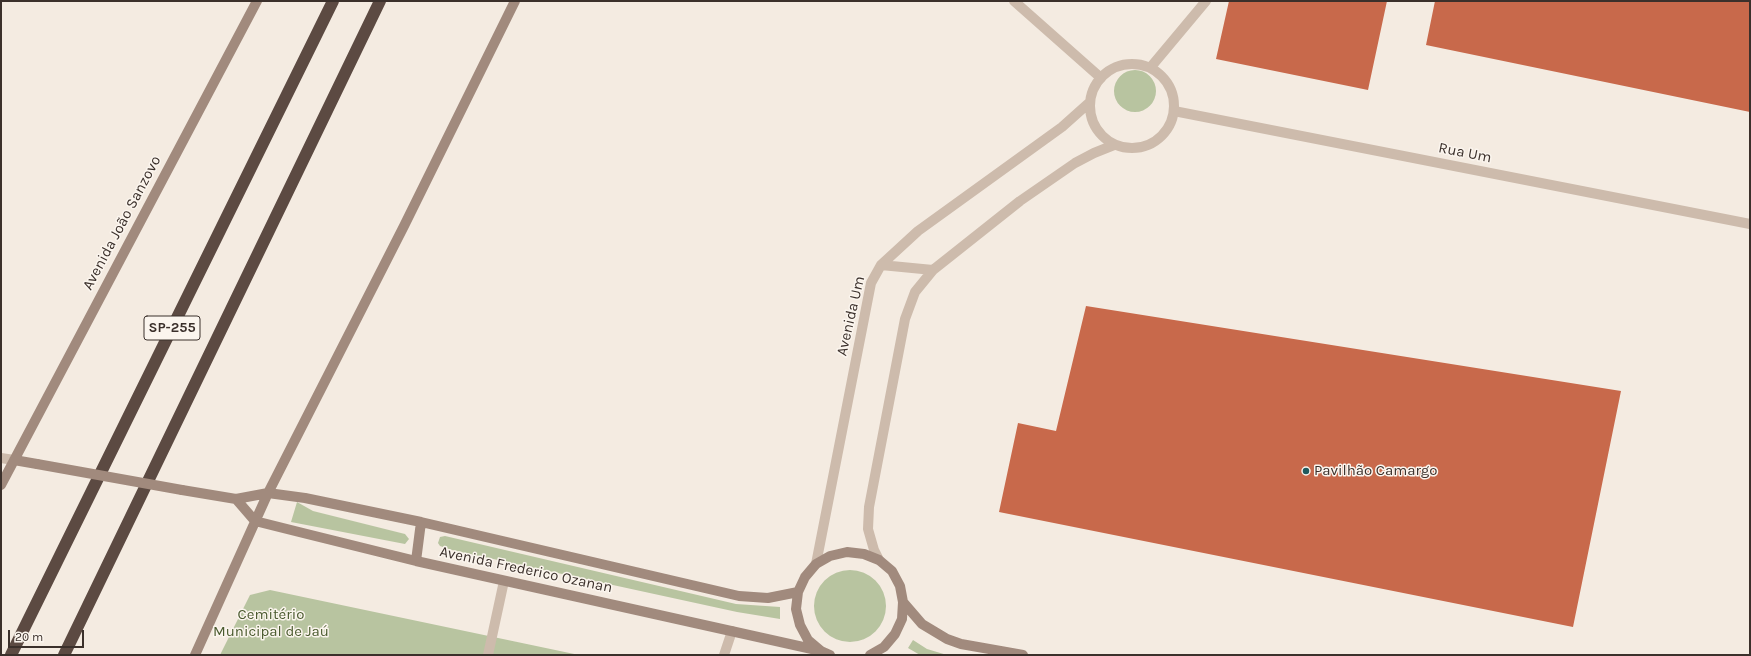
<!DOCTYPE html>
<html>
<head>
<meta charset="utf-8">
<style>
  body { margin:0 }
  #map { position:relative; width:1751px; height:656px; overflow:hidden; background:#f4ebe1; font-family:Karla,sans-serif }
  canvas { display:block }
  .frame { position:absolute; inset:0; border:2px solid #3b302b; pointer-events:none }
  .scale { position:absolute; left:8px; top:630px; width:76px; height:18px; box-sizing:border-box; border:2px solid #3b302b; border-top:0; padding-left:5px; font-size:12px; line-height:14px; white-space:nowrap; color:#3b302b; -webkit-text-stroke:3px #fbf5ee; paint-order:stroke }
</style>
</head>
<body>
<div id="map">
<canvas width="1751" height="656"></canvas>
<div class="frame"></div>
<div class="scale">20 m</div>
</div>
<script>
const ctx = document.querySelector('canvas').getContext('2d');
ctx.lineJoin = 'round';
function fill(path, color) { ctx.fillStyle = color; ctx.fill(path, 'evenodd'); }
const shape = rows => new Path2D(rows.map(r => 'M' + r).join(''));
function strokePath(path, color, width, dash) { ctx.strokeStyle = color; ctx.lineWidth = width; ctx.lineCap = dash ? 'butt' : 'round'; ctx.setLineDash(dash || []); ctx.stroke(path); }
function drawText(font, color, halo, rows, align = 'center') {
  ctx.font = font + ' Karla,sans-serif'; ctx.lineWidth = 3; ctx.setLineDash([]); ctx.textBaseline = 'middle'; ctx.strokeStyle = halo; ctx.fillStyle = color; for (const [text, x, y, turn = 0] of rows) {
    ctx.save(); ctx.translate(x, y); ctx.rotate((+turn || 0) * Math.PI / 180); ctx.textAlign = isNaN(turn) ? turn : align; if (halo) ctx.strokeText(text, 0, 0); ctx.fillText(text, 0, 0); ctx.restore();
  }
}
const green = shape([
  '1114 91a21 21 0 1 1 42 0a21 21 0 1 1-42 0Z',
  [297,502,313,511,405,534,409,539,405,544,291,522],
  [445,536,736,604,780,607,780,619,737,612,452,550,440,546,438,543,440,537],
  '814 606a36 36 0 1 1 72 0a36 36 0 1 1-72 0Z',
  [270,590,579,655,220,655,250,595],
  [913,640,927,649,947,655,920,655,908,648]
]);
const building = shape([
  [1229,1,1387,1,1368,90,1216,59],
  [1435,1,1750,1,1750,112,1426,45],
  [1086,306,1621,391,1573,627,999,512,1018,423,1056,431]
]);
const service = shape([
  [488,655,504,581],
  [724,655,732,631]
]);
const minor = shape([
  [1014,1,1101,78],
  [1174,111,1750,224],
  [1,458,14,460]
]);
const tertiary = shape([
  '1090 106a42 42 0 1 1 84 0a42 42 0 1 1-84 0Z',
  [1150,68,1206,1],
  [881,265,933,270],
  [879,560,874,550,868,529,869,507,905,319,915,292,933,270,1020,201,1075,163,1094,153,1114,145],
  [816,564,871,283,881,265,918,231,1062,127,1090,102]
]);
const secondary = shape([
  [14,460,37,464],
  [1,485,257,1],
  [182,490,236,499,268,493,305,498,421,522,739,596,768,598,798,592],
  [236,499,255,521,299,532,416,561,821,651],
  [416,561,421,522],
  [903,602,922,624,947,639,961,644,1023,655],
  [195,655,268,493,404,226,515,1],
  [830,655,821,651,808,640,800,625,796,609,798,592,805,577,816,564,830,556,847,552,864,554,879,560,892,571,900,586,903,602,902,619,895,634,884,647,870,655]
]);
const motorway = shape([
  [11,655,333,1],
  [64,655,380,1]
]);
const secondaryBridge = shape([
  [37,464,182,490]
]);
const markers = [
  [1306,471,4,"#1f5a5e"]
];
const shields = [
  [172,328,56]
];
const shieldNames = [
  ["SP-255",172,328]
];
const streetNames = [
  ["Rua Um",1465,153,11],
  ["Avenida João Sanzovo",122,223,-62],
  ["Avenida Um",851,316,-77],
  ["Avenida Frederico Ozanan",526,570,12]
];
const poiNames = [
  ["Pavilhão Camargo",1314,471]
];
const parkNames = [
  ["Cemitério",271,615],
  ["Municipal de Jaú",271,632]
];
fill(green, '#b8c4a0');
fill(building, '#c8694b');
strokePath(service, '#cdbbac', 10);
strokePath(minor, '#cdbbac', 10);
strokePath(tertiary, '#cdbbac', 10);
strokePath(secondary, '#a18a7d', 10);
strokePath(motorway, '#5c4a42', 12);
strokePath(secondaryBridge, '#a18a7d', 10);
for (const [x, y, r, color] of markers) { const dot = new Path2D(); dot.arc(x, y, r, 0, 2 * Math.PI); ctx.fillStyle = color; ctx.fill(dot); strokePath(dot, '#fbf5ee', 1.5); }
for (const [x, y, w] of shields) { const box = new Path2D(); box.roundRect(x - w / 2, y - 12, w, 24, 3); ctx.fillStyle = '#fbf5ee'; ctx.fill(box); strokePath(box, '#3b302b', 1); }
drawText('bold 14px', '#3b302b', null, shieldNames);
drawText('15px', '#3b302b', '#fbf5ee', streetNames);
drawText('15px', '#3b302b', '#fbf5ee', poiNames, 'left');
drawText('15px', '#4a5a2e', '#fbf5ee', parkNames);
</script>
</body>
</html>
